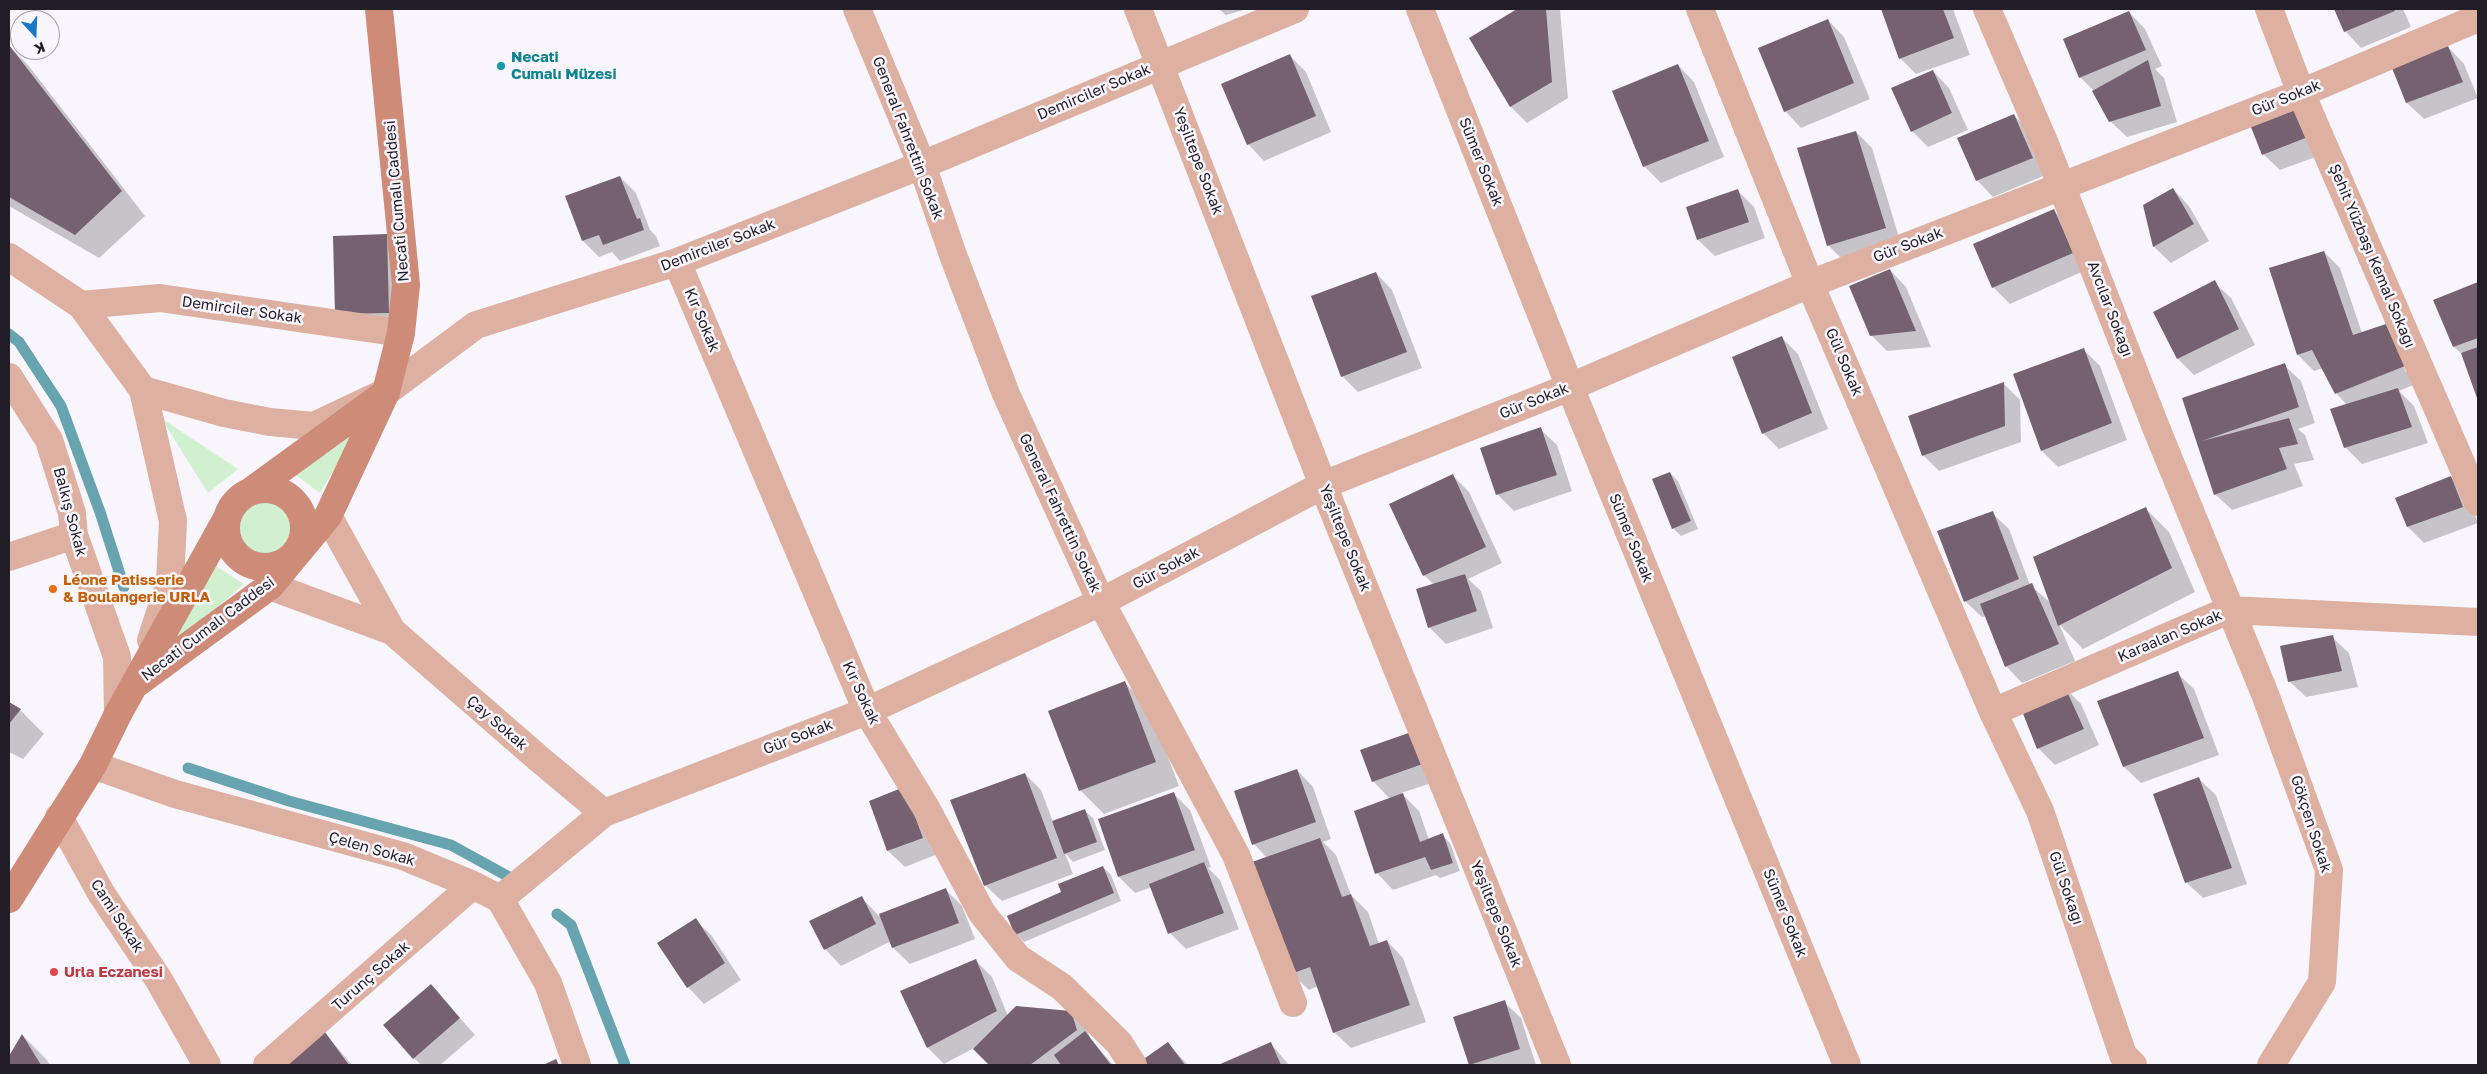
<!DOCTYPE html>
<html>
<head>
<meta charset="utf-8">
<style>
  body { margin:0 }
  #map { position:relative; width:2487px; height:1074px; overflow:hidden; background:#f8f6fc; font-family:"Golos Text",sans-serif }
  canvas { display:block }
  .frame { position:absolute; inset:0; border:10px solid #211e27; pointer-events:none }
  .north { position:absolute; left:10px; top:10px; width:50px; height:50px; box-sizing:border-box; background:#f8f6fc; border:1px solid #a2a0a7; border-radius:50%; rotate:160deg; font-size:14px; font-weight:700; line-height:20px; text-align:center; color:#211e27 }
  .north::after { content:''; display:block; margin:auto; width:18px; height:22px; background:#1779c5; clip-path:polygon(50% 0,100% 100%,50% 72%,0 100%) }
</style>
</head>
<body>
<div id="map">
<canvas width="2487" height="1074"></canvas>
<div class="frame"></div>
<div class="north">K</div>
</div>
<script>
const ctx = document.querySelector('canvas').getContext('2d');
ctx.lineJoin = 'round';
function fill(path, color) { ctx.fillStyle = color; ctx.fill(path, 'evenodd'); }
const shape = rows => new Path2D(rows.map(r => 'M' + r).join(''));
function strokePath(path, color, width, dash) { ctx.strokeStyle = color; ctx.lineWidth = width; ctx.lineCap = dash ? 'butt' : 'round'; ctx.setLineDash(dash || []); ctx.stroke(path); }
function drawText(font, color, halo, rows, align = 'center') {
  ctx.font = font + ' "Golos Text",sans-serif'; ctx.lineWidth = 5; ctx.setLineDash([]); ctx.textBaseline = 'middle'; ctx.strokeStyle = halo; ctx.fillStyle = color; for (const [text, x, y, turn = 0] of rows) {
    ctx.save(); ctx.translate(x, y); ctx.rotate((+turn || 0) * Math.PI / 180); ctx.textAlign = isNaN(turn) ? turn : align; if (halo) ctx.strokeText(text, 0, 0); ctx.fillText(text, 0, 0); ctx.restore();
  }
}
const green = shape([
  [161,418,238,469,208,493],
  [360,427,320,493,293,473],
  '240 528a27 27 0 1 1 54 0a27 27 0 1 1-54 0Z',
  [213,564,244,584,163,655]
]);
const shadow = shape([
  [1219,9,1247,9,1226,15],
  [1520,9,1560,10,1568,98,1527,123,1511,107,1470,38],
  [1882,9,1953,9,1970,55,1916,74,1900,58],
  [2336,9,2403,9,2411,27,2361,48,2345,31],
  [2129,12,2145,29,2162,66,2155,69,2164,78,2177,122,2127,137,2110,121,2094,91,2080,77],
  [1828,20,1844,37,1870,99,1801,128,1785,111],
  [9,46,28,65,145,216,99,258,9,206],
  [2448,47,2464,64,2478,98,2424,119,2407,103,2394,69],
  [1290,56,1306,72,1331,132,1264,161,1248,144],
  [1678,65,1694,82,1724,157,1661,183,1644,166,1614,91],
  [1933,71,1949,88,1968,130,1928,147,1912,131],
  [2014,115,2030,132,2048,174,1993,197,1977,180],
  [2318,121,2329,152,2280,170,2263,154],
  [1856,132,1872,148,1901,244,1844,261,1828,245],
  [620,177,636,193,650,230,656,236,660,246,620,261,612,252,599,257,583,241],
  [2173,189,2189,206,2209,241,2171,263,2154,247,2145,205],
  [1738,191,1754,207,1765,238,1715,256,1698,240,1687,208],
  [2053,210,2070,226,2088,269,2010,304,1994,288,1975,245],
  [387,236,403,252,405,329,352,330],
  [2324,252,2340,268,2362,333,2385,325,2420,382,2399,391,2414,406,2428,443,2362,464,2345,447,2347,405,2336,393,2323,368,2314,371,2298,355],
  [2393,342,2408,371,2406,372],
  [1890,270,1906,287,1931,347,1887,351,1871,335],
  [1376,273,1392,290,1422,368,1358,392,1342,376],
  [2214,282,2231,298,2255,345,2194,375,2178,359,2155,312],
  [2478,284,2478,398,2464,356,2454,347,2434,300],
  [1782,338,1798,354,1828,429,1779,449,1763,433],
  [2084,350,2100,366,2127,440,2058,467,2042,451],
  [2284,365,2301,381,2315,423,2298,429,2305,435,2314,460,2294,464,2303,486,2232,510,2215,494,2184,399],
  [2004,384,2020,400,2021,442,1939,471,1923,455],
  [1540,429,1557,445,1572,491,1514,511,1498,495,1482,449],
  [1670,473,1678,481,1698,529,1681,536,1673,528],
  [1452,475,1469,492,1502,563,1468,579,1481,591,1493,628,1446,644,1429,627,1434,585,1424,575],
  [2451,477,2467,494,2478,523,2424,543,2408,527],
  [2145,508,2169,532,2195,592,2083,649,2059,624,2075,661,2022,683,2006,666,1986,616,1982,617,1965,601,1992,513,2009,529,2030,585,2052,604],
  [2332,637,2349,653,2358,687,2306,697,2289,681],
  [2177,673,2194,689,2219,755,2141,783,2124,767,2099,701],
  [1125,683,1149,707,1179,786,1104,814,1080,790],
  [2065,688,2081,704,2099,745,2055,765,2038,748],
  [9,703,20,710,44,734,23,759,9,752],
  [1417,732,1444,779,1401,793,1419,811,1429,840,1442,835,1450,843,1460,871,1440,878,1436,875,1393,890,1377,873,1390,799,1373,781],
  [1297,770,1313,787,1331,839,1323,842,1336,855,1351,895,1368,912,1379,944,1387,941,1403,958,1426,1022,1351,1048,1334,1032,1318,986,1309,990,1292,974,1267,858,1254,844],
  [1025,774,1041,790,1053,822,1084,810,1093,818,1105,850,1073,862,1065,853,1073,874,1002,901,985,885],
  [2199,779,2216,795,2247,884,2203,898,2186,882],
  [904,789,938,854,905,867,888,851,870,802],
  [1174,794,1190,810,1211,867,1208,868,1220,880,1239,929,1186,949,1170,933,1152,887,1135,893,1119,877],
  [1103,867,1111,875,1121,901,1024,942,1016,934,1063,893],
  [946,890,962,906,975,939,910,964,893,948,891,941,841,966,825,949,862,898,879,916],
  [695,920,712,936,741,980,704,1004,688,987,659,944],
  [976,961,992,977,1008,1016,1070,1013,1087,1029,1090,1038,1113,1065,991,1065,974,1048,944,1064,928,1048],
  [431,986,475,1035,440,1065,421,1065,414,1058],
  [1504,1002,1521,1018,1536,1065,1470,1065,1455,1018],
  [322,1030,352,1065,284,1065],
  [23,1036,46,1059,50,1065,9,1065,9,1058],
  [1168,1044,1188,1065,1141,1065],
  [1271,1044,1289,1065,1221,1065]
]);
const stream = shape([
  [9,334,19,342,61,406,100,512,124,587],
  [188,768,289,801,451,845,520,883],
  [557,914,571,925,625,1065]
]);
const building = shape([
  [1517,9,1546,9,1552,82,1510,107,1469,38],
  [1881,9,1943,9,1954,38,1899,59],
  [2334,9,2394,9,2395,11,2344,32],
  [2129,11,2146,50,2079,78,2063,39],
  [1828,19,1854,83,1784,112,1758,48],
  [9,45,122,191,75,235,9,197],
  [2448,46,2463,82,2406,103,2392,68],
  [1290,54,1316,116,1247,145,1221,84],
  [2148,60,2161,106,2109,122,2092,91],
  [1678,64,1709,141,1643,167,1612,91],
  [1933,70,1952,113,1911,132,1891,88],
  [2302,103,2313,135,2262,155,2249,122],
  [2014,114,2033,158,1976,181,1957,138],
  [1856,131,1886,228,1827,246,1797,148],
  [620,176,637,219,640,218,644,230,603,245,599,235,582,241,565,196],
  [2173,188,2194,224,2153,247,2143,205],
  [1738,189,1749,222,1697,240,1686,207],
  [2054,209,2073,253,1992,288,1973,244],
  [387,234,389,313,335,314,333,236],
  [2324,251,2353,335,2386,324,2405,366,2335,394,2312,350,2297,355,2269,268],
  [1890,269,1916,331,1870,336,1849,286],
  [1376,272,1407,352,1341,377,1311,296],
  [2215,280,2239,329,2177,359,2153,312],
  [2478,282,2478,338,2453,347,2433,300],
  [1782,336,1812,413,1762,434,1732,357],
  [2478,347,2478,401,2461,353],
  [2084,348,2112,423,2041,451,2013,374],
  [2285,363,2299,407,2202,441,2289,418,2298,444,2279,448,2287,469,2214,495,2182,398],
  [2004,382,2005,426,1922,456,1908,416],
  [2398,388,2412,427,2344,448,2330,409],
  [1541,427,1557,475,1496,495,1480,448],
  [1670,472,1691,521,1672,529,1652,479],
  [1453,474,1486,547,1423,576,1389,504],
  [2451,476,2463,507,2407,527,2395,498],
  [2146,507,2172,568,2058,626,2033,557],
  [1993,511,2019,579,1964,602,1937,531],
  [1465,574,1477,611,1428,628,1416,589],
  [2032,583,2059,644,2005,667,1980,604],
  [2333,635,2342,671,2288,682,2280,646],
  [2178,671,2204,738,2123,767,2097,701],
  [1125,681,1156,762,1079,791,1048,711],
  [2065,687,2084,729,2037,749,2020,706],
  [9,702,21,709,9,724],
  [1417,730,1428,762,1372,782,1360,750],
  [1297,769,1316,822,1252,845,1234,791],
  [1025,773,1057,858,984,886,950,800],
  [2199,777,2232,868,2185,883,2153,794],
  [904,787,923,838,887,851,869,801],
  [1174,792,1195,850,1118,877,1098,819],
  [1403,793,1420,842,1443,833,1453,863,1431,870,1425,857,1375,874,1354,811],
  [1085,809,1097,842,1064,854,1052,821],
  [1320,838,1342,897,1351,894,1370,946,1387,940,1410,1005,1333,1033,1310,967,1291,974,1252,862],
  [1204,862,1224,913,1168,934,1149,884],
  [1103,866,1114,893,1015,935,1007,916,1061,892,1058,884],
  [946,888,959,923,892,948,879,914],
  [862,896,876,924,824,950,809,921],
  [696,918,725,963,687,988,657,943],
  [976,959,997,1011,927,1048,900,991],
  [431,984,460,1018,413,1059,383,1025],
  [1505,1000,1520,1049,1469,1065,1453,1017],
  [1016,1006,1071,1011,1077,1030,1030,1065,989,1065,973,1049],
  [322,1028,349,1065,282,1065],
  [1085,1031,1111,1065,1061,1065,1054,1055],
  [22,1034,41,1065,9,1065,9,1056],
  [1168,1042,1185,1065,1140,1065,1138,1063],
  [1271,1042,1281,1065,1218,1065],
  [556,1059,559,1065,543,1065]
]);
const street = shape([
  [857,9,922,165,953,255,1006,394,1101,602,1236,855,1293,1003],
  [1138,9,1323,485,1557,1065],
  [1420,9,1570,387,1847,1065],
  [1700,9,1810,284,1993,712,2040,811,2123,1055,2133,1065],
  [1987,9,2045,144,2157,430,2265,694,2329,870,2322,982,2271,1065],
  [2269,9,2301,93,2478,502],
  [9,257,81,305,143,390,173,521,170,582,151,640],
  [677,262,867,711,926,808,982,913,1018,958,1062,987,1119,1043,1133,1065],
  [81,305,160,298,401,333],
  [9,377,49,440,72,513,74,535,117,657,118,714],
  [143,390,224,413,270,422,314,426,386,392,476,325,677,262,922,165,1295,9],
  [328,516,392,631,538,758,604,813],
  [9,557,74,535],
  [270,586,392,631],
  [1993,712,2229,610,2478,622],
  [93,765,175,794,403,856,473,885,500,899,548,983,577,1065],
  [59,817,101,893,159,980,207,1065],
  [500,899,604,813,867,711,1101,602,1323,485,1570,387,1810,284,2301,93,2478,18],
  [267,1065,473,885]
]);
const secondary = shape([
  '226 528a39 39 0 1 1 78 0a39 39 0 1 1-78 0Z',
  [251,491,383,395],
  [136,684,270,586,328,516,386,392,401,333,406,285,379,9],
  [9,899,93,765,118,714,227,518]
]);
const markers = [
  [501,66,5,"#0f9aa8"],
  [53,589,5,"#e8710a"],
  [54,972,5,"#e0444e"]
];
const cultureNames = [
  ["Necati",511,57],
  ["Cumalı Müzesi",511,74]
];
const streetNames = [
  ["Demirciler Sokak",1094,92,-23],
  ["Gür Sokak",2286,98,-22],
  ["General Fahrettin Sokak",908,138,69],
  ["Yeşiltepe Sokak",1198,161,69],
  ["Sümer Sokak",1481,162,68],
  ["Necati Cumalı Caddesi",397,201,-95],
  ["Demirciler Sokak",718,245,-21],
  ["Gür Sokak",1908,245,-21],
  ["Şehit Yüzbaşı Kemal Sokağı",2372,256,67],
  ["Avcılar Sokağı",2110,309,69],
  ["Demirciler Sokak",242,310,8],
  ["Kır Sokak",702,320,67],
  ["Gül Sokak",1844,362,67],
  ["Gür Sokak",1534,401,-22],
  ["Balkış Sokak",70,512,75],
  ["General Fahrettin Sokak",1060,513,65],
  ["Yeşiltepe Sokak",1345,538,68],
  ["Sümer Sokak",1631,538,68],
  ["Gür Sokak",1166,568,-28],
  ["Necati Cumalı Caddesi",208,629,-37],
  ["Karaalan Sokak",2170,636,-23],
  ["Kır Sokak",861,693,65],
  ["Çay Sokak",497,723,41],
  ["Gür Sokak",798,737,-21],
  ["Gökçen Sokak",2311,824,72],
  ["Çelen Sokak",372,849,16],
  ["Gül Sokağı",2066,888,71],
  ["Sümer Sokak",1785,913,68],
  ["Yeşiltepe Sokak",1496,914,68],
  ["Cami Sokak",117,916,57],
  ["Turunç Sokak",371,976,-41]
];
const foodNames = [
  ["Léone Patisserie",63,580],
  ["& Boulangerie URLA",63,597]
];
const healthNames = [
  ["Urla Eczanesi",64,972]
];
fill(green, '#d1f0d0');
fill(shadow, '#0003');
strokePath(stream, '#67a4b0', 11);
fill(building, '#766170');
strokePath(street, '#ddb0a2', 28);
strokePath(secondary, '#cd8b78', 28);
for (const [x, y, r, color] of markers) { const dot = new Path2D(); dot.arc(x, y, r, 0, 2 * Math.PI); ctx.fillStyle = color; ctx.fill(dot); strokePath(dot, '#f8f6fc', 2); }
drawText('bold 15px', '#0d838f', '#f8f6fc', cultureNames, 'left');
drawText('15px', '#211e27', '#f8f6fc', streetNames);
drawText('bold 15px', '#c56008', '#f8f6fc', foodNames, 'left');
drawText('bold 15px', '#be3a42', '#f8f6fc', healthNames, 'left');
</script>
</body>
</html>
